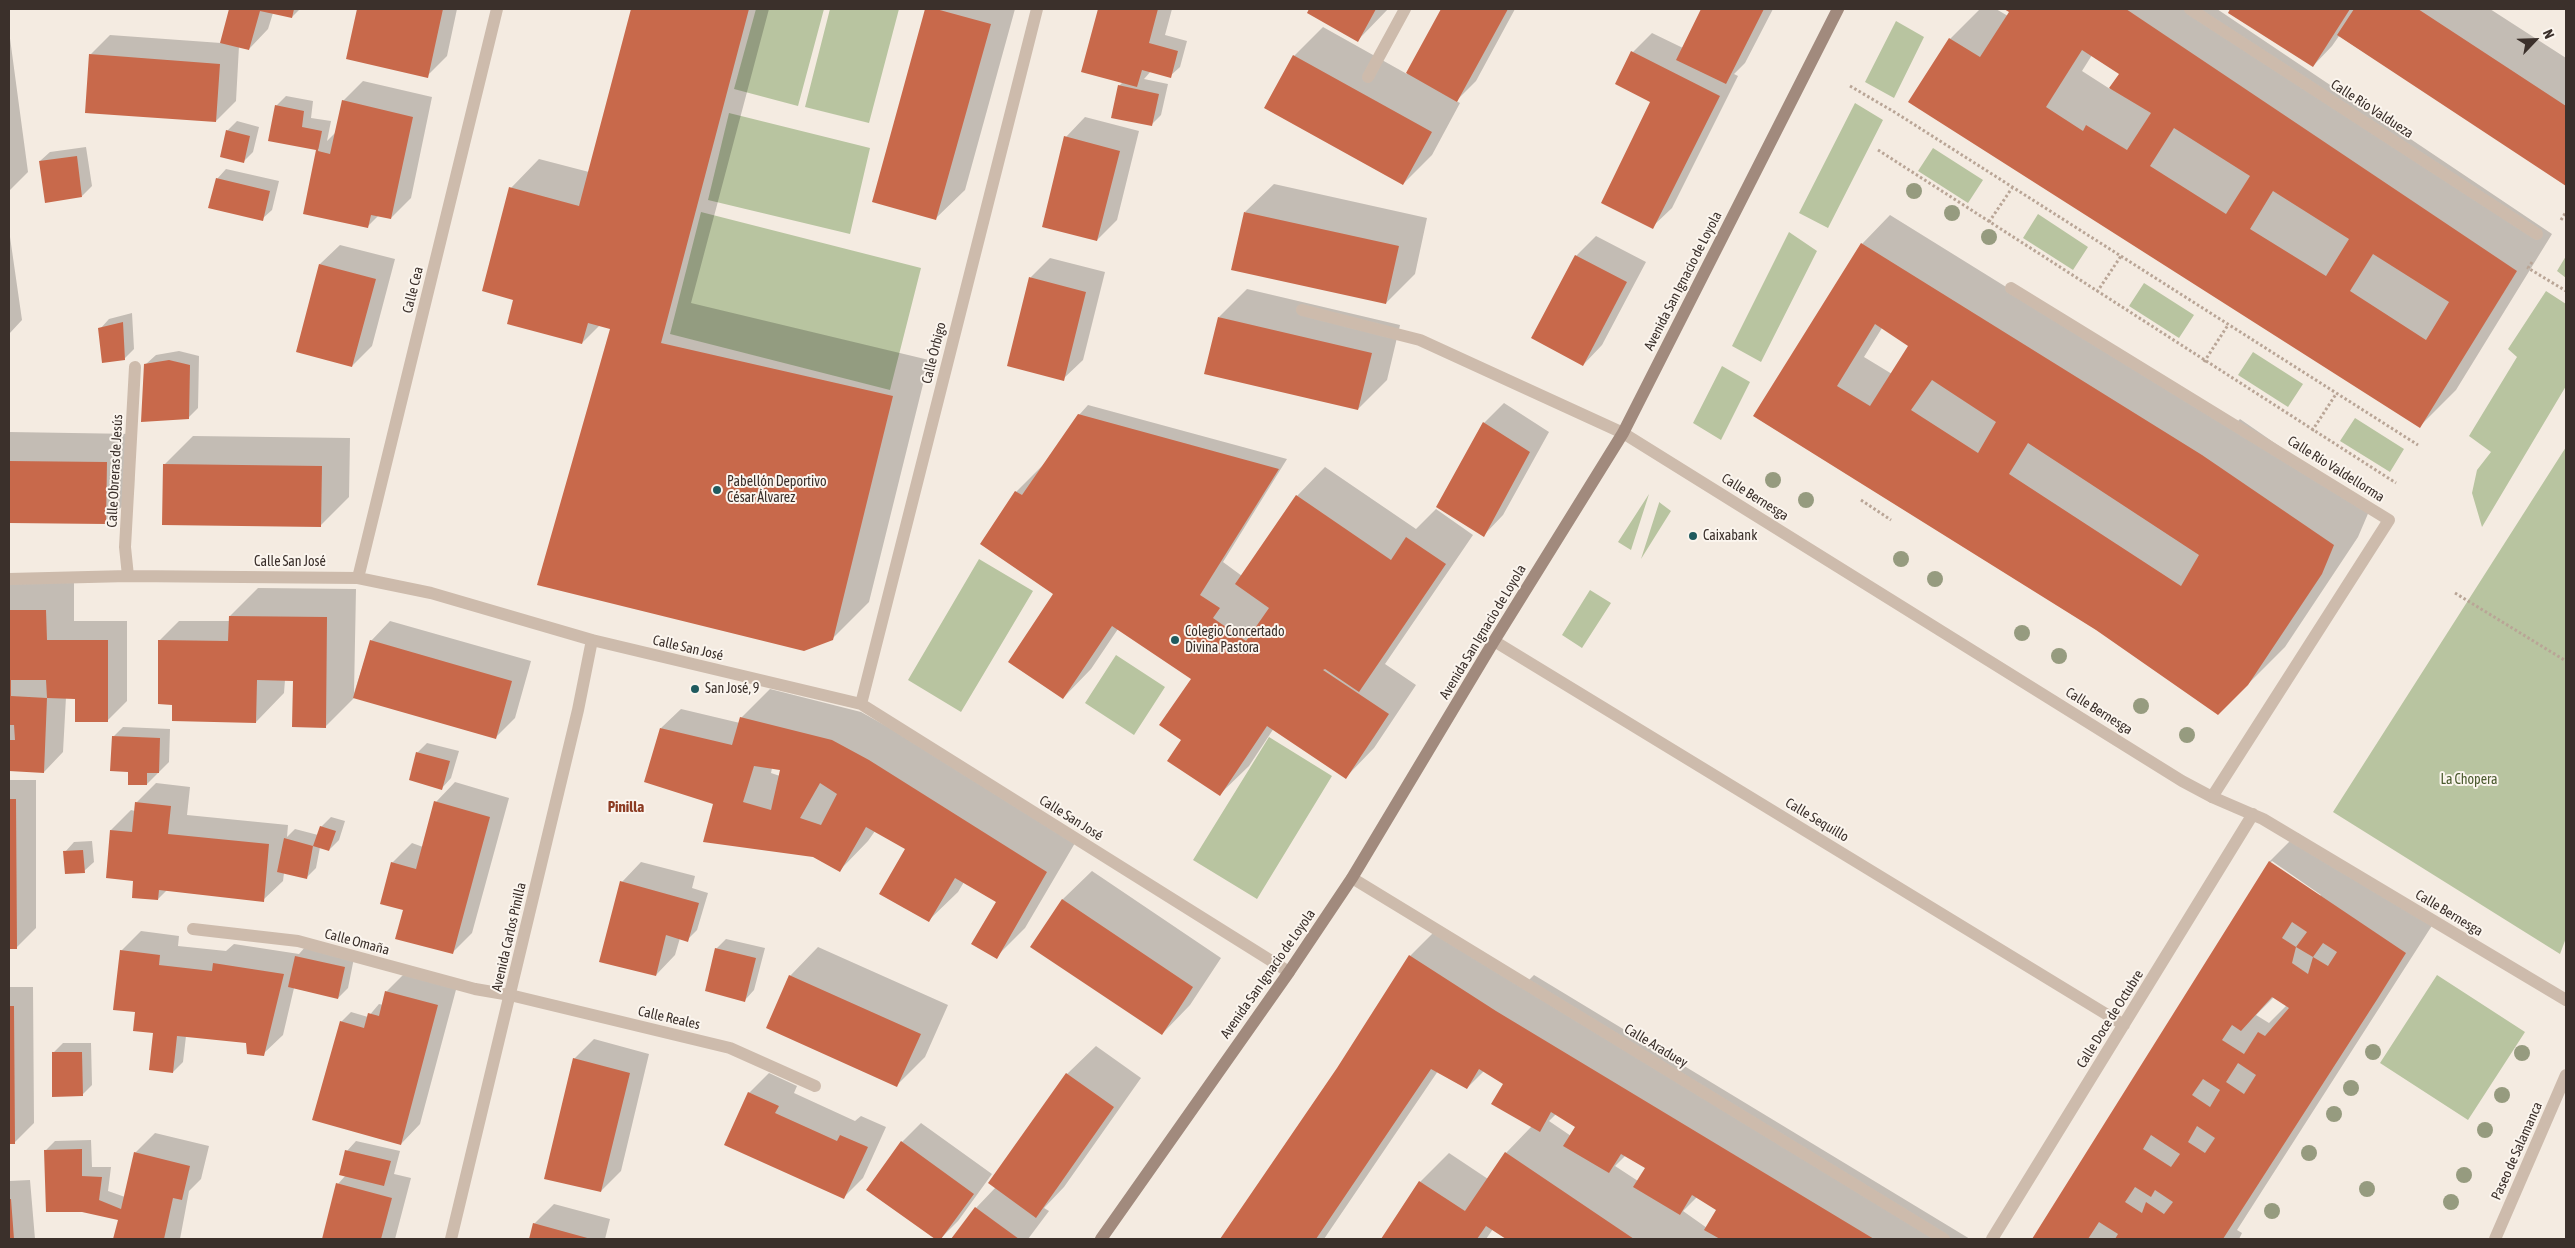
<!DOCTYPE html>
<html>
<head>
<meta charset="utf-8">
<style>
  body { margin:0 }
  #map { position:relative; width:2575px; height:1248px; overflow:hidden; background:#f4ebe1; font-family:"Asap Condensed",sans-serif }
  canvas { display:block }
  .frame { position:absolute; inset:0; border:10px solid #3b302b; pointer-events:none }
  .north { position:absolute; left:2510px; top:15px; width:50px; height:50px; -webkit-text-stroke:4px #fbf5ee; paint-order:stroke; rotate:66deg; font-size:14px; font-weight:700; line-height:20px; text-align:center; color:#3b302b }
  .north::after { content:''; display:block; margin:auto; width:18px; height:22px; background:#3b302b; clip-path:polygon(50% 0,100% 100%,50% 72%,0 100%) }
</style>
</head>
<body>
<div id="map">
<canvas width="2575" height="1248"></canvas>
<div class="frame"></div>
<div class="north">N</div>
</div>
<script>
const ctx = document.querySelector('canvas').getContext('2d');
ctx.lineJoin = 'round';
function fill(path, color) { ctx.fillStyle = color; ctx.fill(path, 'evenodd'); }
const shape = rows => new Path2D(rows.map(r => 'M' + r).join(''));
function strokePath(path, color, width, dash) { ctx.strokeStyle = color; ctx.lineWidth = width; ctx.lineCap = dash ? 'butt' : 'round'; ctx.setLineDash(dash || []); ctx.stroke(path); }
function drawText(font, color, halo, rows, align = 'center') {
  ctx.font = font + ' "Asap Condensed",sans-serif'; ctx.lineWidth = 4; ctx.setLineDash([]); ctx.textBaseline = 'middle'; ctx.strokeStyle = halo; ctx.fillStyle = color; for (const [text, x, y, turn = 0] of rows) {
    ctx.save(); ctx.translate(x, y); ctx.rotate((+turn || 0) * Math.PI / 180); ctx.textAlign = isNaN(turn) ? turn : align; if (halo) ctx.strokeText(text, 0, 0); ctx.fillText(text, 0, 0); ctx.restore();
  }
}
const green = shape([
  [756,9,824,9,798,106,734,89],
  [830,9,899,9,869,123,805,107],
  [1896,21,1924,37,1894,98,1865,82],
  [1855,103,1883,120,1828,228,1799,213],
  [729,113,870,148,850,234,708,200],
  [1933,148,1983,180,1968,203,1918,171],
  [701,212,921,268,890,390,670,334],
  [2038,214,2088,247,2073,270,2023,238],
  [1789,232,1817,251,1761,362,1732,346],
  [2566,256,2566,278,2557,271],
  [2144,283,2194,315,2179,338,2129,306],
  [2546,291,2566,304,2566,386,2482,527,2472,493,2477,470,2491,452,2469,436,2517,357,2508,349],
  [2253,352,2303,384,2288,407,2238,375],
  [1722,366,1750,382,1721,440,1693,423],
  [2355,418,2404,449,2390,472,2340,441],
  [2566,447,2566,938,2560,954,2333,812],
  [1649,494,1631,550,1618,542],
  [1659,502,1671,511,1641,559,1659,503],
  [979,559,1033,591,961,712,908,680],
  [1590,590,1611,603,1582,648,1562,635],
  [1116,655,1165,687,1134,735,1085,703],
  [1269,737,1332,776,1257,899,1193,860],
  [2437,975,2525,1032,2468,1120,2380,1063]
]);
const shadow = shape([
  [230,9,300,9,292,17,273,13,268,29,249,49,239,46,236,101,216,121,90,55,110,35,221,43],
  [358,9,457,9,447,56,427,76,347,58],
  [633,9,769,9,691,303,929,360,869,602,832,639,612,328,600,325,582,343,515,299,511,188,539,159,589,172],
  [926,9,1015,9,965,190,936,218,874,201],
  [1099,9,1172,9,1165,35,1187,41,1180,67,1170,76,1151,71,1144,79,1168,84,1161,115,1151,125,1119,86,1123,82,1083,71],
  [1311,9,1388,9,1358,40,1309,13],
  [1443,9,1515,9,1476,81,1456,101,1460,103,1432,155,1403,184,1294,56,1323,27,1407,74],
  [1703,9,1773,9,1745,63,1734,74,1738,76,1672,208,1652,227,1652,102,1633,52,1652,33,1683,48],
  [1980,9,1996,9,2008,16,2010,11,2006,9,2217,9,2552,234,2456,390,2420,426,1950,39],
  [2092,55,2121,73,2110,89,2082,71],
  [2232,9,2490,9,2566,58,2566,184,2339,36,2332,46,2313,66,2229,13],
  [9,31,28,172,9,191],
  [363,81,432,97,411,198,391,218,379,215,367,227,317,151,319,149,270,140,276,106,286,96,313,101,311,118,331,121,327,141,337,131,343,101],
  [1085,117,1139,131,1117,220,1097,240,1066,137],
  [237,121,259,127,253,152,243,162,227,131],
  [86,147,92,186,82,196,40,161,50,152],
  [226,169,279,181,272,210,262,219,217,179],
  [1274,184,1427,218,1415,274,1386,303,1245,212],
  [1890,215,2232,427,2240,419,2370,509,2358,537,2285,647,2248,684,1755,416,1862,244],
  [1882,328,1909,345,1892,374,1864,357],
  [9,230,22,320,9,334],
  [1596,236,1646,262,1602,345,1583,365,1576,256],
  [340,245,395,259,372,346,352,366,320,264],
  [1050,258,1105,272,1083,360,1063,379,1031,277],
  [1247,289,1400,325,1387,380,1358,409,1219,317],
  [132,313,134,349,124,359,100,329,109,319],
  [179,351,199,356,198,408,188,418,146,364,156,355],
  [1504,403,1549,432,1503,515,1484,535,1484,423],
  [1088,405,1287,459,1223,562,1242,576,1297,496,1325,467,1416,529,1436,509,1473,535,1385,664,1416,685,1374,748,1346,777,1274,728,1249,766,1220,794,1183,740,1193,678,1118,629,1091,669,1063,698,1055,593,1016,492,1045,463,1079,415],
  [9,432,135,434,134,494,106,523,9,522],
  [193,436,350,438,349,497,320,526,164,465],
  [9,582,74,582,74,621,127,621,127,701,107,721,76,698,66,697,63,752,44,772,9,770],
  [258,588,356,589,354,693,371,641,390,621,531,661,515,718,495,738,355,697,326,726,295,680,285,680,284,693,256,722,173,703,159,641,179,621,230,621,230,616],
  [770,689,861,712,897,732,1075,843,1025,928,996,957,997,901,964,882,958,892,929,920,906,849,875,831,868,841,840,870,717,799,661,728,681,709,740,723,741,718],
  [772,768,781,769,780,776,771,773],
  [123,727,170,729,169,762,147,784,130,771,113,737],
  [427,743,459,751,451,778,442,788,417,753],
  [9,780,36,780,36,928,16,948,9,948],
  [455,782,509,798,472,933,452,953,404,909,392,863,412,843,423,847,436,802],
  [156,783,190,787,187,815,288,825,287,837,295,829,318,835,321,827,331,817,345,821,339,840,329,850,320,847,316,868,306,878,284,873,283,881,263,900,167,890,158,899,135,880,111,830,131,810,135,811,136,803],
  [2298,833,2433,924,2237,1230,2242,1233,2239,1239,2033,1239,2270,861],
  [2272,861,2321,895,2320,896,2270,863],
  [2274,997,2287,1005,2269,1023,2256,1015],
  [92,841,94,862,84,871,65,852,74,842],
  [641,862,695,876,692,888,708,893,697,930,687,940,680,938,675,955,656,975,622,882],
  [1092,871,1221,958,1190,1005,1162,1034,1032,947,1063,899],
  [1439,927,1526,983,1534,975,1970,1239,1509,1239,1493,1229,1486,1239,1382,1239,1420,1182,1449,1153,1488,1179,1506,1153,1532,1126,1505,1084,1484,1071,1467,1088,1438,1071,1324,1239,1221,1239,1338,1068,1410,956],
  [1556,1114,1577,1126,1571,1136,1549,1121],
  [1626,1155,1646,1168,1638,1181,1615,1166],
  [1697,1197,1718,1210,1707,1228,1683,1211],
  [141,931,179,936,178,946,226,951,234,944,299,954,306,946,354,958,348,988,338,998,294,988,283,1035,263,1054,247,1042,186,1036,183,1062,173,1072,155,1032,136,1011,121,951],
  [726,939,765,948,754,990,745,1000,716,949],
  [818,947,948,1005,925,1057,897,1085,790,976],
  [406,972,457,986,420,1124,401,1144,341,1022,351,1012,368,1017,379,1004,383,1005,386,992],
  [9,987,33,987,34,1123,15,1142,9,1142],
  [594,1039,649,1054,621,1171,601,1191,574,1059],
  [63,1043,91,1043,92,1085,82,1095,53,1053],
  [1096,1046,1141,1078,1064,1187,1044,1208,1049,1211,1028,1239,953,1239,976,1208,996,1187,1067,1074],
  [769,1073,797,1086,794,1093,855,1121,861,1116,886,1127,863,1178,843,1198,749,1093],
  [921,1123,992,1174,958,1221,940,1239,868,1190,902,1142],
  [155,1133,209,1146,201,1179,189,1191,180,1239,115,1239,120,1216,117,1219,45,1151,55,1141,91,1140,92,1167,111,1167,108,1191,125,1197,135,1153],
  [356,1141,400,1151,394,1174,411,1178,395,1239,323,1239,338,1184,346,1175,347,1151],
  [30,1180,35,1239,9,1239,9,1181],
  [554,1204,610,1219,605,1239,531,1239,534,1224]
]);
const building = shape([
  [229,9,294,9,292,18,260,11,249,50,220,43],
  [357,9,443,9,428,78,346,59],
  [631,9,749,9,661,343,893,396,833,640,804,651,537,585,610,329,588,323,582,344,507,324,513,300,482,291,509,187,579,206],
  [925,9,936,9,991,24,936,220,872,202],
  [1098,9,1158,9,1149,43,1178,51,1171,78,1142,70,1137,87,1081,72],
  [1309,9,1376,9,1358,42,1307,13],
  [1441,9,1508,9,1457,102,1406,73],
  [1701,9,1764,9,1726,84,1676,60],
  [2004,9,2126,9,2517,271,2420,428,1908,102,1949,38,1980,57,2009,12],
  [2082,50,2119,74,2109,88,2151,113,2127,150,2086,125,2083,131,2046,107],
  [2174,128,2250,176,2226,214,2150,166],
  [2273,191,2349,239,2326,276,2250,229],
  [2373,254,2449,302,2426,340,2350,291],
  [2230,9,2350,9,2313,67,2228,13],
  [2354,9,2418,9,2566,106,2566,186,2337,35],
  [1631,51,1720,96,1653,229,1601,203,1650,102,1615,84],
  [89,54,220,64,216,122,85,113],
  [1293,55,1432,132,1403,185,1264,108],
  [1118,85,1159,94,1152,126,1111,118],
  [342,100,413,117,391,219,371,215,368,228,303,214,316,150,268,141,275,105,304,111,302,127,322,131,318,151,330,154],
  [226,130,250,136,244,163,220,157],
  [1064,136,1120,151,1097,241,1042,227],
  [77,156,82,197,45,203,39,161],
  [216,178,270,191,263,221,208,208],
  [1244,212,1399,246,1386,304,1231,270],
  [1861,243,2202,455,2334,545,2322,574,2248,685,2218,715,2096,630,1753,416],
  [1875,324,1908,346,1870,406,1837,386],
  [1932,380,1996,422,1978,453,1911,410],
  [2028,443,2199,555,2181,586,2009,474],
  [1575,255,1627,282,1583,366,1531,338],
  [319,264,376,279,352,367,296,352],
  [1029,277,1086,292,1064,381,1007,366],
  [1218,317,1372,353,1358,410,1204,374],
  [123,322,125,360,102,363,98,328],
  [169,360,190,365,189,419,141,422,144,364],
  [1078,414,1279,469,1200,595,1220,608,1213,618,1246,641,1269,608,1235,584,1296,495,1391,560,1406,537,1446,564,1359,692,1325,669,1323,670,1389,714,1346,779,1267,726,1220,796,1167,761,1181,740,1159,725,1191,679,1112,626,1063,699,1008,662,1053,594,980,544,1015,491,1022,495],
  [1483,422,1530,452,1484,537,1436,507],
  [9,461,107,462,106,524,9,523],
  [163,464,322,466,321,527,162,525],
  [9,610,46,610,47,640,108,640,108,722,75,722,75,699,47,698,44,773,9,771,9,740,15,740,14,725,9,725],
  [11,680,46,680,47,698,11,696],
  [229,616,327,617,326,728,292,727,293,681,257,680,256,723,172,721,172,705,158,704,158,640,228,641],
  [370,640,512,681,496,739,353,698],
  [740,717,832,740,869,760,1047,872,997,959,971,944,996,902,955,878,929,922,879,894,905,849,866,827,840,872,813,857,703,842,713,804,644,782,660,728,732,745],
  [754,766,780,770,771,810,743,802],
  [820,783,837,794,821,825,800,818],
  [112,736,160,738,159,773,147,773,147,785,128,785,128,772,110,771],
  [416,752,450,761,442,790,409,780],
  [9,799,16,799,17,949,9,949],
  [434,801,490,817,453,954,395,939,403,910,380,904,391,862,416,869],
  [135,802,171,806,168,834,269,844,264,902,159,890,158,900,132,898,133,881,106,878,110,830,132,832],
  [320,826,336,831,329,851,313,846,307,879,277,872,284,838,313,846],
  [83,850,85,873,65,874,63,851],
  [2269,861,2406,953,2378,998,2223,1239,2115,1239,2118,1234,2099,1222,2088,1239,2032,1239],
  [2292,922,2307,932,2296,947,2313,957,2323,943,2337,952,2328,966,2313,957,2308,974,2292,963,2296,947,2282,938],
  [2272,997,2289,1008,2265,1036,2258,1032,2244,1054,2222,1040,2232,1025,2241,1031],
  [2238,1063,2256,1075,2244,1094,2226,1082],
  [2203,1079,2220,1090,2210,1107,2192,1095],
  [2197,1126,2215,1138,2205,1153,2188,1142],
  [2151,1135,2180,1154,2171,1167,2143,1149],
  [2135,1187,2151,1197,2155,1190,2173,1202,2164,1214,2146,1202,2142,1213,2125,1202],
  [620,881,699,903,688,942,666,935,656,976,599,962],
  [1062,899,1193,987,1162,1035,1030,947],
  [715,948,756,958,745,1002,705,991],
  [120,950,160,955,159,965,212,971,213,963,284,974,264,1056,247,1054,246,1043,177,1036,173,1073,149,1070,153,1033,133,1031,135,1012,113,1010],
  [1409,955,1496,1011,1874,1239,1720,1239,1704,1230,1716,1210,1692,1195,1680,1215,1633,1187,1645,1168,1621,1154,1609,1173,1563,1146,1575,1127,1551,1112,1540,1132,1491,1104,1503,1084,1479,1069,1467,1089,1431,1069,1316,1239,1220,1239,1337,1068],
  [295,956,345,967,338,999,288,987],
  [789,975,921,1034,897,1087,766,1028],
  [385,991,438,1005,401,1145,312,1120,340,1021,364,1028,368,1013,379,1016],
  [9,1006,14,1006,15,1144,9,1144],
  [52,1052,82,1052,83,1096,52,1097],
  [573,1058,630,1073,601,1192,544,1179],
  [1066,1073,1114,1107,1036,1218,988,1183],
  [748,1092,779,1106,775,1113,837,1141,840,1135,868,1147,844,1199,724,1145],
  [901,1141,974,1194,941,1239,935,1239,866,1190],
  [82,1149,82,1176,102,1177,99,1200,121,1209,134,1152,190,1166,182,1200,173,1198,164,1239,113,1239,118,1220,82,1212,46,1212,44,1150],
  [345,1150,391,1161,384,1186,339,1175],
  [1505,1152,1634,1239,1506,1239,1486,1226,1477,1239,1381,1239,1419,1181,1465,1211],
  [336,1183,392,1198,381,1239,322,1239],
  [9,1199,11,1199,14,1239,9,1239],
  [975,1207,1019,1239,951,1239],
  [533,1223,591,1239,529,1239]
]);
const path = shape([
  [1850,86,1896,113,2418,445],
  [1878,150,2396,483],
  [2561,220,2566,212],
  [1989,222,2012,188],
  [2532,262,2528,268,2566,291],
  [2097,292,2121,256],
  [2204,362,2228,325],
  [2312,431,2336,394],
  [1861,500,1891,520],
  [2455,593,2566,661]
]);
const lane = shape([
  [2190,9,2537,234],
  [1368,77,1405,9],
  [2011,288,2389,520,2212,797],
  [1302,310,1420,340,1623,433],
  [193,929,298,941,475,989,510,995,730,1048,815,1086]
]);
const street = shape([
  [1623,433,2182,781,2212,797,2263,819,2566,1000],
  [128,576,125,547,135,367],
  [358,578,497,9],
  [9,579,128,576,358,578,431,593,592,640,861,704,1289,972],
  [1494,641,2124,1025],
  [861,704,1037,9],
  [1352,878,1944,1239],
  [451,1239,578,710,592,640],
  [1992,1239,2253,814],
  [2495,1239,2566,1075]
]);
const secondary = shape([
  [1101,1239,1289,972,1352,878,1494,641,1623,433,1838,9]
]);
const trees = [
  [1914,191],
  [1952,213],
  [1989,237],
  [1773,480],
  [1806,500],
  [1901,559],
  [1935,579],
  [2022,633],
  [2059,656],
  [2141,706],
  [2187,735],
  [2373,1052],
  [2522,1053],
  [2351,1088],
  [2502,1095],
  [2334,1114],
  [2485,1130],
  [2309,1153],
  [2464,1175],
  [2367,1189],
  [2451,1202],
  [2272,1211]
];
const markers = [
  [717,490,5,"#1f5a5e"],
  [1693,536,5,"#1f5a5e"],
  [1175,640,5,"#1f5a5e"],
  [695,689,5,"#1f5a5e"]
];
const streetNames = [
  ["Calle Río Valdueza",2372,109,33],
  ["Avenida San Ignacio de Loyola",1683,281,-63],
  ["Calle Cea",413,290,-76],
  ["Calle Órbigo",934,353,-76],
  ["Calle Río Valdellorma",2336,469,32],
  ["Calle Obreras de Jesús",115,471,-87],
  ["Calle Bernesga",1755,497,32],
  ["Calle San José",290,562],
  ["Avenida San Ignacio de Loyola",1483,632,-59],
  ["Calle San José",688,648,13],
  ["Calle Bernesga",2099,711,32],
  ["Calle San José",1071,818,32],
  ["Calle Sequillo",1817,820,31],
  ["Calle Bernesga",2449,913,31],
  ["Avenida Carlos Pinilla",509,937,-77],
  ["Calle Omaña",357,942,15],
  ["Avenida San Ignacio de Loyola",1268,974,-55],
  ["Calle Reales",669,1018,13],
  ["Calle Doce de Octubre",2110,1019,-58],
  ["Calle Araduey",1656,1046,31],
  ["Paseo de Salamanca",2517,1151,-66]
];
const poiNames = [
  ["Pabellón Deportivo",727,482],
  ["César Álvarez",727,498],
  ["Caixabank",1703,536],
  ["Colegio Concertado",1185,632],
  ["Divina Pastora",1185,648],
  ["San José, 9",705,689]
];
const parkNames = [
  ["La Chopera",2469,780]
];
const neighbourhoodNames = [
  ["Pinilla",626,807]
];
fill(green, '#b8c4a0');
fill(shadow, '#0003');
fill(building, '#c8694b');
strokePath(path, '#b9a596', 3, [2.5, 2.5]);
strokePath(lane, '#cdbbac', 12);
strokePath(street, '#cdbbac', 12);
strokePath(secondary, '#a18a7d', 12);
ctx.fillStyle = '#969b7f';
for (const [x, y] of trees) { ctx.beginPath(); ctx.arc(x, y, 8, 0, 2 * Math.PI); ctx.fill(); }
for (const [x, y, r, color] of markers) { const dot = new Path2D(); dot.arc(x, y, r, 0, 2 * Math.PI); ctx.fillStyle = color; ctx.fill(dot); strokePath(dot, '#fbf5ee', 2); }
drawText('14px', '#3b302b', '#fbf5ee', streetNames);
drawText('14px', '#3b302b', '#fbf5ee', poiNames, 'left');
drawText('14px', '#4a5a2e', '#fbf5ee', parkNames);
drawText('bold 15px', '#8c3b22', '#fbf5ee', neighbourhoodNames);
</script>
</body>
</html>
